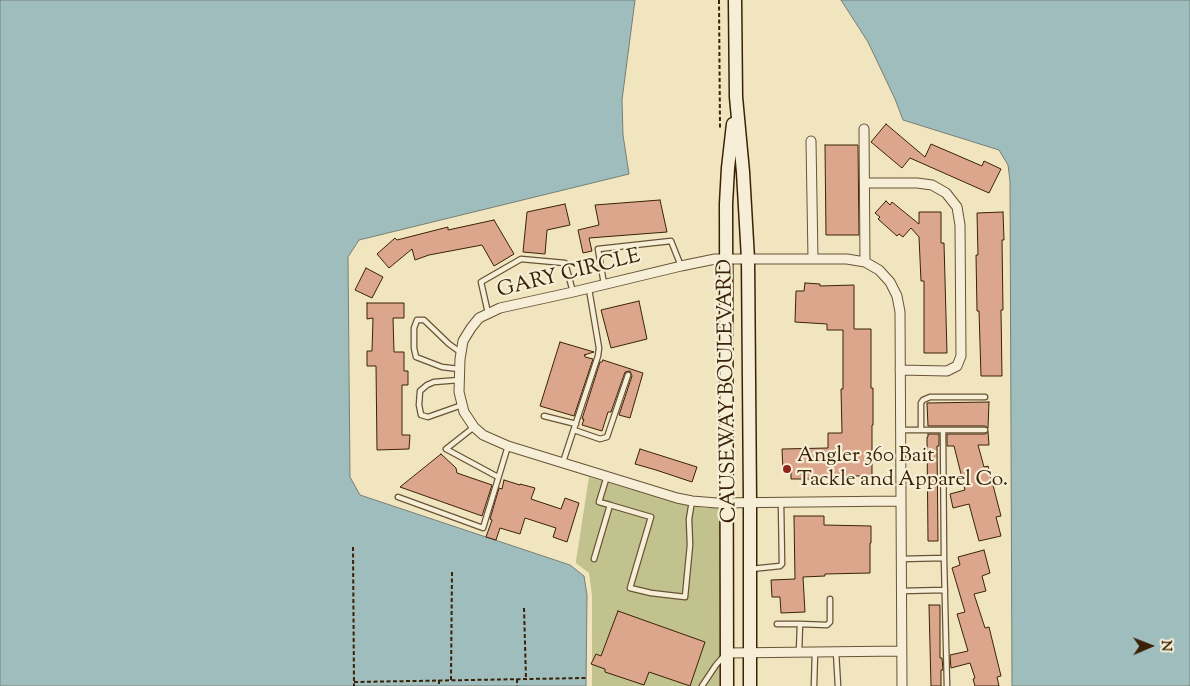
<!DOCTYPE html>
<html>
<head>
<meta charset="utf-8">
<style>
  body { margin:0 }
  #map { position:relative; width:1190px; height:686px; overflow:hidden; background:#f1e5c0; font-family:"Sorts Mill Goudy",serif }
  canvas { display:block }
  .north { position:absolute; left:1125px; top:621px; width:50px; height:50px; -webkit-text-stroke:4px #f6eed6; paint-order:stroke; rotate:89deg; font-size:14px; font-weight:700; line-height:20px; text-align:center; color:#3a2207 }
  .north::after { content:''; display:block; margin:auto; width:18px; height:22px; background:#3a2207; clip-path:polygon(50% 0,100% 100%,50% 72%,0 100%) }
</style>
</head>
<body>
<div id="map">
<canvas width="1190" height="686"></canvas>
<div class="north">N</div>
</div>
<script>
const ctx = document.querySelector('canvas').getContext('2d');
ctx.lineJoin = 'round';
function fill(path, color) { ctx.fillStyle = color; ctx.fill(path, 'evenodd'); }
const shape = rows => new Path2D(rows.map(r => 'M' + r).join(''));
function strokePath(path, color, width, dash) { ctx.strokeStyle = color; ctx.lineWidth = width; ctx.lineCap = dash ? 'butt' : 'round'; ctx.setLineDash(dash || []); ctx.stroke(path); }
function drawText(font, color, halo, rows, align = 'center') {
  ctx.font = font + ' "Sorts Mill Goudy",serif'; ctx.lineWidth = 4.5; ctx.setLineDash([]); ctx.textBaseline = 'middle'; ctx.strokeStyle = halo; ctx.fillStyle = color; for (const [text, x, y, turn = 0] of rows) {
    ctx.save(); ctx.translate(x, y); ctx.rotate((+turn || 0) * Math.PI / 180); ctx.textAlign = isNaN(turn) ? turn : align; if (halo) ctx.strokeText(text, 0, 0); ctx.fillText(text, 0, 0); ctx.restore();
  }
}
const green = shape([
  [589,477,676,503,705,508,720,508,720,686,592,686,592,595,589,573,576,563,576,561]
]);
const water = shape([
  [0,0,635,0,622,100,623,135,629,174,359,240,348,257,350,477,360,495,570,565,584,576,587,595,586,686,0,686,0,0],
  [841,0,1190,0,1190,686,1012,686,1010,181,1008,165,999,150,903,120,895,99,868,42,841,0]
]);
const building = shape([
  [886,124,925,157,931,144,982,166,984,161,1001,169,989,193,910,158,902,168,871,142,886,124],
  [825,145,858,145,859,235,826,235,825,145],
  [660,200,667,232,589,238,592,251,583,253,578,230,599,225,595,205,660,200],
  [886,201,890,205,892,202,919,224,919,212,941,212,941,243,944,243,947,353,924,353,924,281,921,281,919,237,911,228,903,237,899,234,897,236,878,219,880,217,875,213,886,201],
  [565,204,570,225,547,230,545,254,523,252,527,212,565,204],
  [1003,212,1004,240,1002,240,1003,310,1001,310,1002,376,981,376,979,311,977,311,976,255,978,255,977,213,1003,212],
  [494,220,514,254,494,266,482,245,429,255,415,260,412,249,389,268,377,254,395,238,397,240,448,227,448,230,494,220],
  [366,268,383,277,372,298,355,290,366,268],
  [805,283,820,284,820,286,854,285,854,329,871,329,871,388,873,388,873,425,872,425,872,476,821,476,822,479,791,479,791,472,783,472,782,449,828,448,828,433,842,433,841,389,843,389,843,330,827,330,827,324,795,322,796,291,804,291,805,283],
  [639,301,647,339,611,348,601,310,639,301],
  [367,303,404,303,404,318,393,318,394,352,404,352,404,371,408,371,408,385,402,385,402,435,410,435,409,449,377,450,376,366,367,366,367,351,372,351,373,318,367,319,367,303],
  [560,342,594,352,584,355,585,355,585,357,593,359,574,416,540,406,560,342],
  [603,360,643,373,630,418,619,415,632,376,630,371,625,372,611,412,608,412,602,431,582,425,584,419,582,419,600,362,602,362,603,360],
  [989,402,988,428,985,426,928,426,927,403,989,402],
  [988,432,989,445,978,445,984,467,988,466,1001,516,996,517,1001,536,979,541,969,504,953,508,950,494,965,490,954,446,947,446,947,434,985,434,988,432],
  [928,434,939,434,939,446,937,446,938,541,928,541,927,437,928,437,928,434],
  [640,449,697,467,692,482,656,470,635,464,640,449],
  [441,454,456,468,457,473,492,485,482,516,400,487,441,454],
  [504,480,520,485,520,484,535,488,531,499,561,509,565,498,579,503,567,542,553,537,556,528,525,518,520,534,500,528,496,540,486,537,492,520,490,519,499,488,502,489,504,480],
  [794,516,824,516,824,525,871,526,871,543,870,543,870,573,825,574,825,576,803,577,805,612,781,613,780,597,772,597,771,580,795,579,794,516],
  [984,550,990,573,982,576,986,591,974,594,985,628,989,627,1001,676,997,677,999,686,975,686,973,679,975,678,970,663,951,668,950,655,968,651,957,614,965,612,952,568,960,565,958,557,984,550],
  [929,605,940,605,940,658,942,658,943,670,941,670,941,686,931,686,929,605],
  [618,611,705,642,690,686,649,672,644,685,605,672,605,669,591,664,596,654,601,656,618,611]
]);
const path = shape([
  [719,0,720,129],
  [353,547,354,686],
  [524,608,526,679],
  [517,679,517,686],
  [439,680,439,686],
  [451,680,452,571],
  [354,682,586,678]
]);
const lane = shape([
  [604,284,598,249,671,241,681,266],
  [488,313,481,282,521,259,565,263,573,292],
  [459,369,442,367,416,357,414,348,414,328,417,320,424,320,449,344,460,352],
  [459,380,434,382,427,385,420,391,419,405,421,415,428,417,462,405],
  [544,416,576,424],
  [474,427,446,449,498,477],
  [574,430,600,439,607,437,628,375],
  [901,430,943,430,944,558,947,686],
  [921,430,921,403,923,400,930,397,985,397],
  [943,430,985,430],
  [563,462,598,356,599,348,589,289],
  [607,476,599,502,610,505],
  [398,497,483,528,508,446],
  [594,559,610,505,651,517,630,588,651,593,685,597,690,545,689,519,692,501],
  [901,559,944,558],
  [751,569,780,566,782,564,781,502],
  [901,591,945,590],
  [777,624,800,624],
  [799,652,800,624,827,625,830,622,830,599],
  [836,652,838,686],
  [702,686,716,665,723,657],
  [814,686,815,652]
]);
const street = shape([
  [864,129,865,262],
  [811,141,813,259],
  [865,183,917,183,932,185,946,193,957,207,960,225,961,356,957,366,947,371,900,370],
  [900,501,717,503,692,501,677,498,508,446,483,435,474,427,464,412,459,392,460,359,463,341,471,328,479,318,500,308,573,292,681,266,715,259,847,259,865,262,879,270,890,282,897,296,900,312,902,686],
  [727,653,902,651]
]);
const secondary = shape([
  [735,0,736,97,743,172,748,259,750,502,750,686],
  [727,686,726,204,728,168,733,124]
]);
const markers = [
  [787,469,5,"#8f2418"]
];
const streetNames = [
  ["GARY CIRCLE",569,275,-14],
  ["CAUSEWAY BOULEVARD",729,391,-91]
];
const poiNames = [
  ["Angler 360 Bait",797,457],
  ["Tackle and Apparel Co.",797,481]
];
fill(green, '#c1c28e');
fill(water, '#9fbdbc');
strokePath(water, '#777f74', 1);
fill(building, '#dba68b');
strokePath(building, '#3a2207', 1);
strokePath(lane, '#685335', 7);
strokePath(street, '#685335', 11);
strokePath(secondary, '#3a2207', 15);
strokePath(path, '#3a2207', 2, [4, 2.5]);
strokePath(lane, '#f6eed6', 4.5);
strokePath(street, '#f6eed6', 9);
strokePath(secondary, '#f6eed6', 12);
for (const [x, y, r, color] of markers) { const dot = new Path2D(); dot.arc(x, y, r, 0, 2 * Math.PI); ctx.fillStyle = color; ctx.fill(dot); strokePath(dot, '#f6eed6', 2); }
drawText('21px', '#3a2207', '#f6eed6', streetNames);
drawText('21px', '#3a2207', '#f6eed6', poiNames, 'left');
</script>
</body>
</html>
